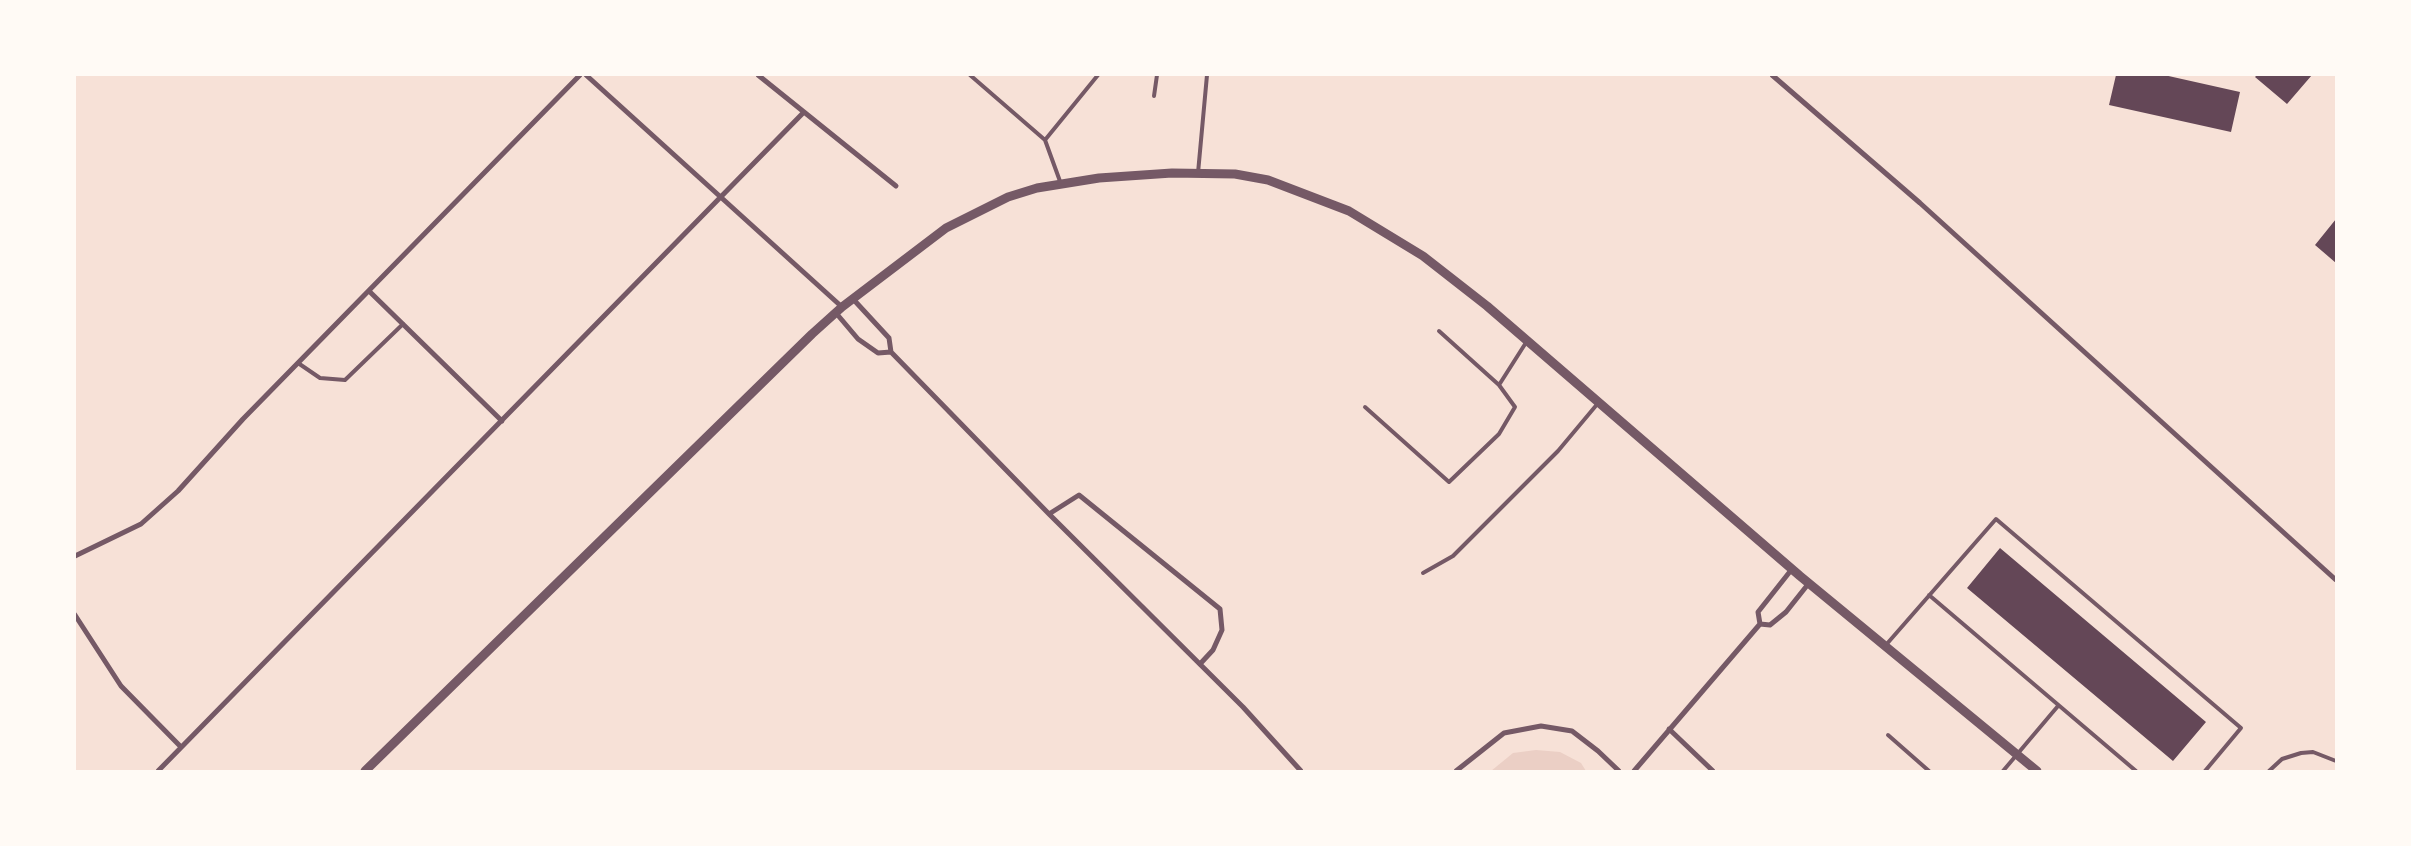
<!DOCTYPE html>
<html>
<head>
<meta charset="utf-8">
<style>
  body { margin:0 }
  #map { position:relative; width:2411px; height:846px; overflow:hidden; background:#f7e1d7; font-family:Poppins,sans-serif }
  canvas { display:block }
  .frame { position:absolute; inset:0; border:76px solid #fffaf5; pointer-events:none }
</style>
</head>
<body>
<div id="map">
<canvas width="2411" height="846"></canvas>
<div class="frame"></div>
</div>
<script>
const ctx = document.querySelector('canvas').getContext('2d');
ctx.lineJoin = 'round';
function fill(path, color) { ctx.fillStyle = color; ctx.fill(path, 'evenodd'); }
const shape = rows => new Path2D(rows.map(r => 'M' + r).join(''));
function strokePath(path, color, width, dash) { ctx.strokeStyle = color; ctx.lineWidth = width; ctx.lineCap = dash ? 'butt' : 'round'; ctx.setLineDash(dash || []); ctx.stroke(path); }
const green = shape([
  [1536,750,1560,752,1581,763,1586,771,1491,771,1513,753]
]);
const building = shape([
  [2116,75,2164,75,2240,92,2231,132,2109,105],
  [2257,75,2312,75,2287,104,2255,77],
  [2336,219,2336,263,2315,245],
  [2000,548,2206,722,2173,761,1967,588]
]);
const service = shape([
  [970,75,1045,140,1061,184],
  [1154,96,1157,75],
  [1045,140,1098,75],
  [1198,173,1207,75],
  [1439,331,1499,385],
  [298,363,320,378,345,380,403,324],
  [1365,407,1449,482,1499,434,1515,407,1499,385,1527,341],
  [1423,573,1453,556,1558,451,1599,402],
  [1929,595,2136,771],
  [1885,646,1996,519,2241,728,2205,771],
  [1888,735,1929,771],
  [2003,771,2058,706],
  [2269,771,2282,759,2301,753,2313,752,2336,761]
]);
const minor = shape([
  [586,75,842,307],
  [758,75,896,186],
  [1772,75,1920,203,2336,580],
  [369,291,502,421],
  [853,299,889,338,891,352],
  [836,313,858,339,878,353,891,352],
  [891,352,1049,514,1243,707,1301,771],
  [1049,514,1079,495,1220,609,1222,630,1213,650,1200,664],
  [75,556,141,524,178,491,243,419,580,75],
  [75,615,121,686,181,747],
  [1760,624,1770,625,1786,612,1809,583],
  [1760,624,1758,612,1792,569],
  [1669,729,1713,771],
  [158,771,804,112],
  [1456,771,1504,733,1541,726,1572,731,1598,751,1619,771],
  [1634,771,1760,624]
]);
const tertiary = shape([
  [365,771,812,334,842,307,946,228,1008,197,1037,188,1099,178,1172,173,1235,174,1268,180,1349,211,1423,256,1487,306,1800,576,2037,771]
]);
fill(green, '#ebcfc5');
fill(building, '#644757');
strokePath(service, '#755966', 4);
strokePath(minor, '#755966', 5);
strokePath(tertiary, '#755966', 9);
</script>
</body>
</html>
